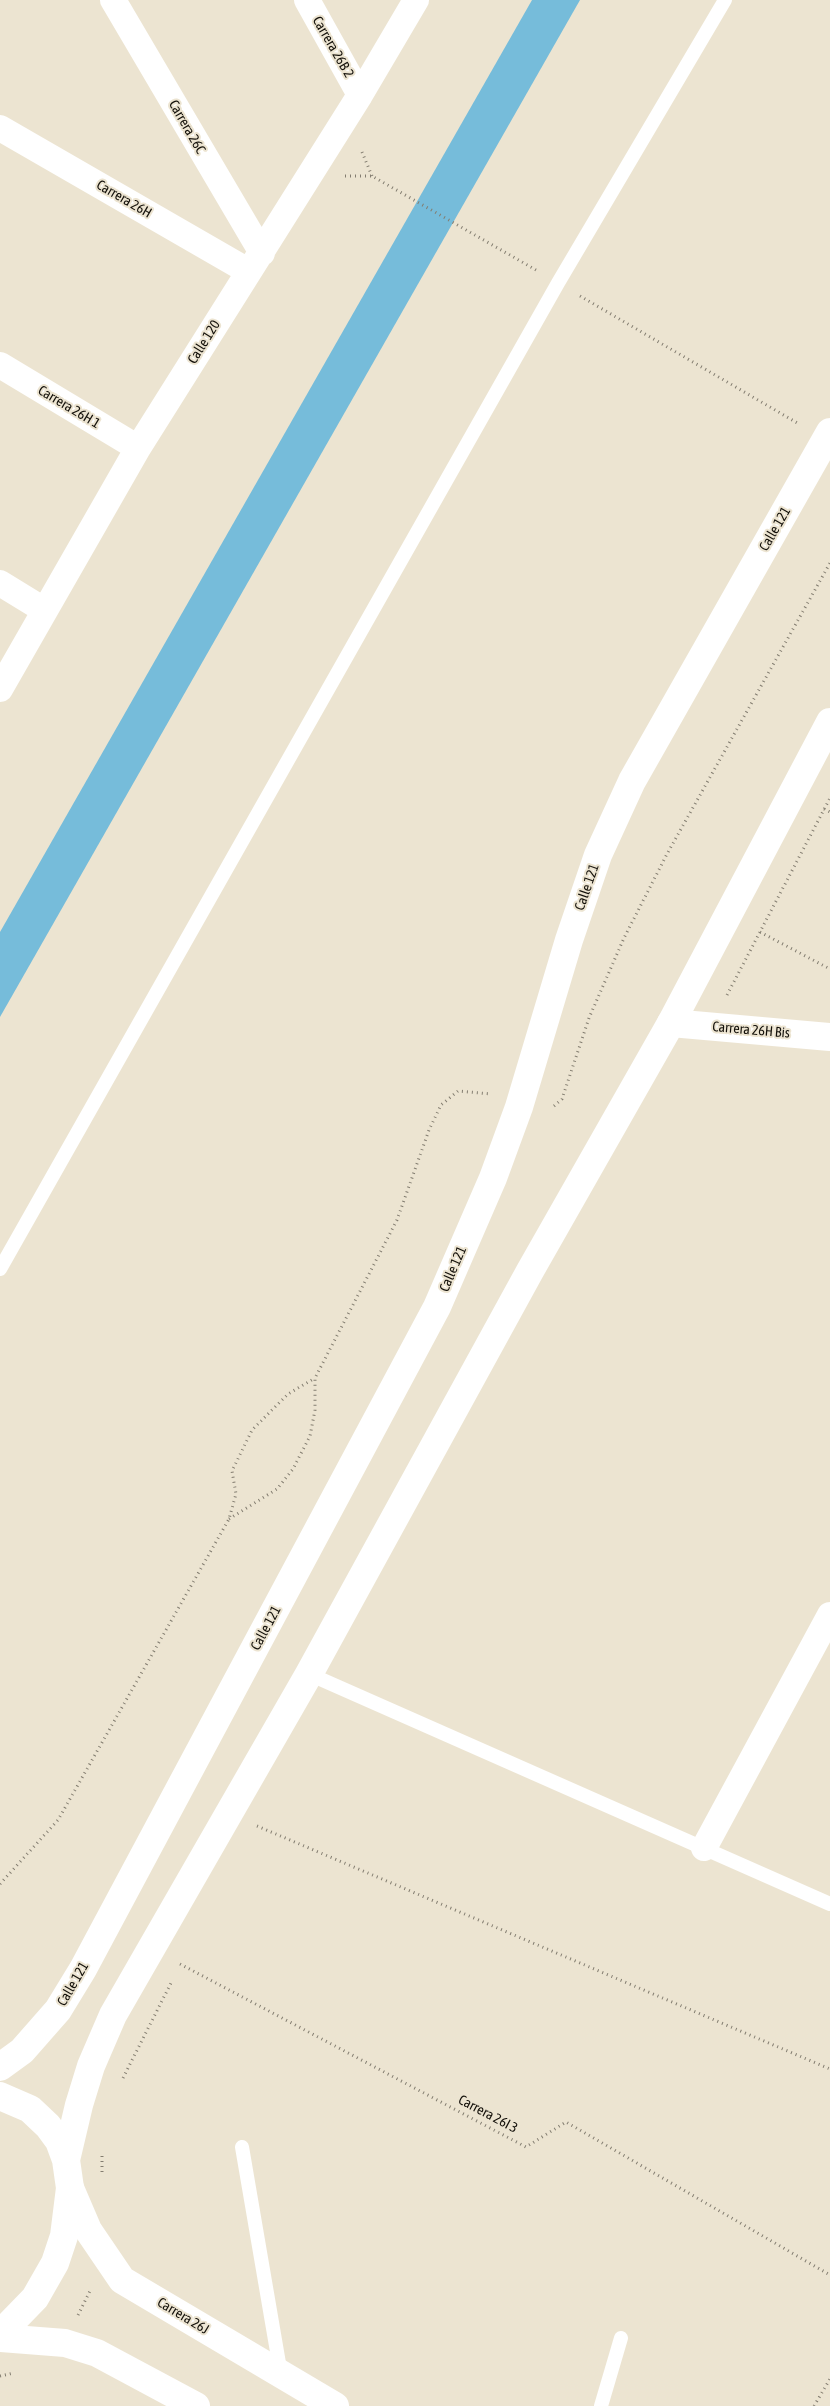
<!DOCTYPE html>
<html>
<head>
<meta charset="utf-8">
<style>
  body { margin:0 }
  canvas { display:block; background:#ece4d1 }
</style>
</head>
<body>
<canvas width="830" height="2406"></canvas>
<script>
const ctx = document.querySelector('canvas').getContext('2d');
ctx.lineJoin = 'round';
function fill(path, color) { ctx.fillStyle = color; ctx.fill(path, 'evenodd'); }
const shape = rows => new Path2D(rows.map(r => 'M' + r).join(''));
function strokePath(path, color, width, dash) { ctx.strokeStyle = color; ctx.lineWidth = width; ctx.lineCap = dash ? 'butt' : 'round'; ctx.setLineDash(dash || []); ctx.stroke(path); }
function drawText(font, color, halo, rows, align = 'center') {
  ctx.font = font + ' "Asap Condensed",sans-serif'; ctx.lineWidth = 4; ctx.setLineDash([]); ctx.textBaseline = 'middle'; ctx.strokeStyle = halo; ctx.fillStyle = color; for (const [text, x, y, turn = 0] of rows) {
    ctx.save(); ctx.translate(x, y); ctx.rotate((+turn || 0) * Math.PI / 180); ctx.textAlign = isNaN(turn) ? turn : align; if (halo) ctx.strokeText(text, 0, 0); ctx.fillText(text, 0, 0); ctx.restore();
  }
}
const water = shape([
  [532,0,580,0,0,1017,0,932]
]);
const path = shape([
  [362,152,372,176],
  [345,176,372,176,536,270],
  [580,296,799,424],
  [824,809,830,812],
  [760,932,830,969],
  [727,995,830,798],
  [554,1106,562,1099,589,1018,624,938,667,854,830,563],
  [229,1519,277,1489,293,1469,310,1436,315,1410,315,1378,397,1220,429,1130,441,1105,458,1091,491,1094],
  [257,1826,830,2069],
  [0,1884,58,1820,229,1519,236,1494,232,1471,252,1430,288,1394,315,1378],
  [180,1964,526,2147,566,2122,830,2275],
  [123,2078,171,1983],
  [102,2156,102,2172],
  [78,2315,90,2291],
  [0,2376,14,2373],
  [814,2406,830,2379]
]);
const service = shape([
  [0,1269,558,283,725,0],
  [309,1674,830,1904],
  [242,2147,281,2375],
  [601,2406,621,2338]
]);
const minor = shape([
  [113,0,262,253],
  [307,0,360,95],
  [0,128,248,271],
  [0,365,138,448],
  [0,583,44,610],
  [0,689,138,448,360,95,416,0],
  [704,1848,830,1615]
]);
const tertiary = shape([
  [671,1023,830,1037],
  [70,2188,88,2230,122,2280,335,2406],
  [0,2338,65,2343,97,2353,196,2406]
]);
const secondary = shape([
  [0,2067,22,2051,58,2010,83,1969,437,1307,493,1178,519,1107,569,940,598,855,632,781,830,432],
  [0,2096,30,2109,48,2126,59,2141,66,2160,70,2188,64,2236,55,2263,35,2298,0,2334],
  [66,2160,79,2105,91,2066,113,2015,309,1674,530,1271,671,1023,830,722]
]);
const streetNames = [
  ["Carrera 26B 2",333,47,60],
  ["Carrera 26C",187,127,60],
  ["Carrera 26H",124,199,30],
  ["Calle 120",204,342,-58],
  ["Carrera 26H 1",69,407,31],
  ["Calle 121",775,529,-60],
  ["Calle 121",587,887,-71],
  ["Carrera 26H Bis",751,1030,5],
  ["Calle 121",453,1269,-67],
  ["Calle 121",266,1628,-62],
  ["Calle 121",73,1984,-60],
  ["Carrera 26I 3",488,2114,28],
  ["Carrera 26J",183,2316,31]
];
fill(water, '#76bcda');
strokePath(path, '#837d70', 3, [1, 4]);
strokePath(service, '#fff', 14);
strokePath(minor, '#fff', 26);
strokePath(tertiary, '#fff', 28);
strokePath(secondary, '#fff', 28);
drawText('14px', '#120f09', '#ece4d1', streetNames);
</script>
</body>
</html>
